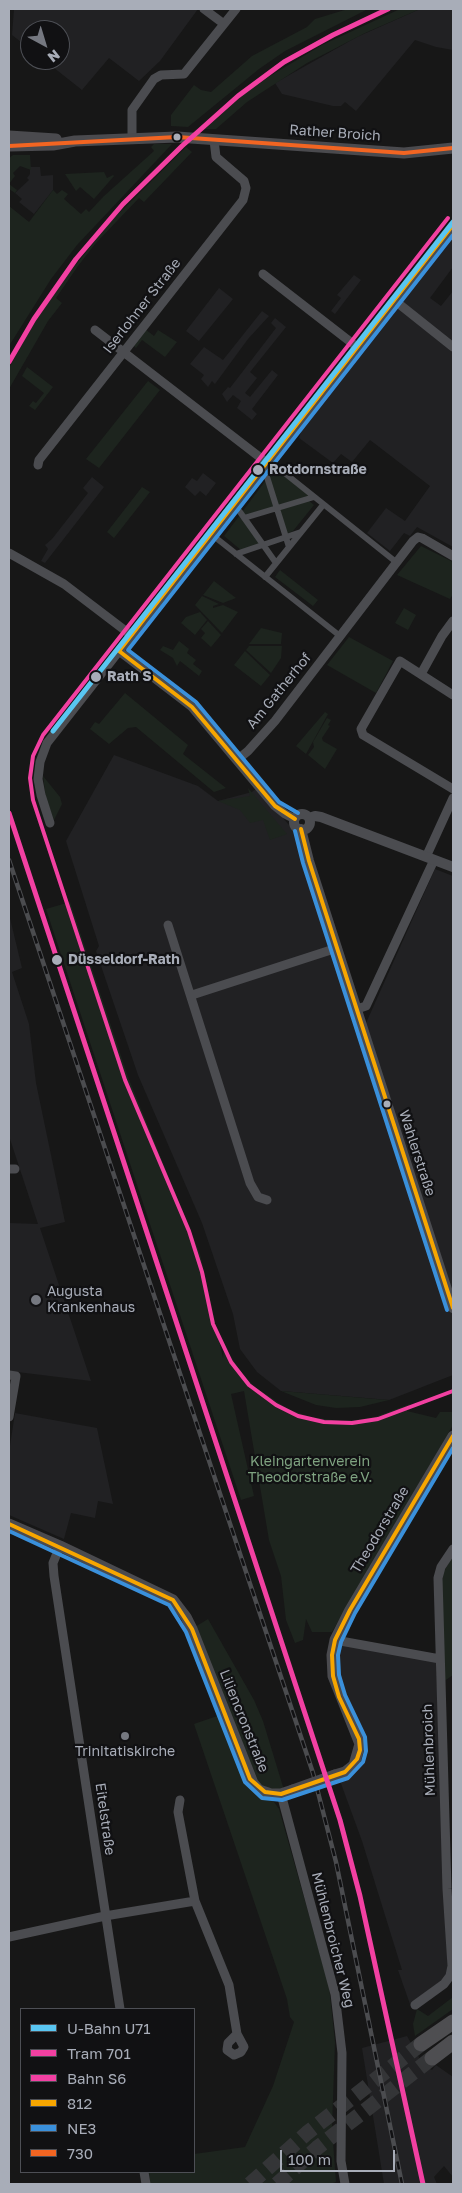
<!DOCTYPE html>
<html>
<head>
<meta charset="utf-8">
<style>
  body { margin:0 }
  #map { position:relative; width:462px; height:2193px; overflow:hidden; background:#171717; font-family:"Golos Text",sans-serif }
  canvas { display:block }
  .frame { position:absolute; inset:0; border:10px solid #a8adb8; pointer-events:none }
  .legend { position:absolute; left:20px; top:2008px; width:175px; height:165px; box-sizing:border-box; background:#111113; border:1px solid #4d4f55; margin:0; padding:6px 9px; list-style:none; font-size:15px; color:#a8adb8 }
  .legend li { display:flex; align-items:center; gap:10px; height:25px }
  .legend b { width:25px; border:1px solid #4d4f55 }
  .north { position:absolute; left:20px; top:20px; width:50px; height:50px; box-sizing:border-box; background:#111113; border:1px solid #4d4f55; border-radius:50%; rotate:141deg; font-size:14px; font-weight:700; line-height:20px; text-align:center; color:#a8adb8 }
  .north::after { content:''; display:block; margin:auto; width:18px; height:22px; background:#757880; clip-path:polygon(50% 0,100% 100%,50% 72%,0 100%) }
  .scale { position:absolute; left:280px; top:2150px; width:115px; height:22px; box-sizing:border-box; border:2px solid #a8adb8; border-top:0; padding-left:6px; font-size:15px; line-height:18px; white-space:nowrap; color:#a8adb8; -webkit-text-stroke:4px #111113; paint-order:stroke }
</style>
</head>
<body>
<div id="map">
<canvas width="462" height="2193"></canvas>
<div class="frame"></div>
<ul class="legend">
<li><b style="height:6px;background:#59c6f2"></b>U-Bahn U71</li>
<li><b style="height:6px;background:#f240a1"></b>Tram 701</li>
<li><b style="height:6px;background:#f240a2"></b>Bahn S6</li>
<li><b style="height:6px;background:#f7a600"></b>812</li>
<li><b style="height:6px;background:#3a90db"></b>NE3</li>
<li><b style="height:6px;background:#f26522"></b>730</li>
</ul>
<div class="north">N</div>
<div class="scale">100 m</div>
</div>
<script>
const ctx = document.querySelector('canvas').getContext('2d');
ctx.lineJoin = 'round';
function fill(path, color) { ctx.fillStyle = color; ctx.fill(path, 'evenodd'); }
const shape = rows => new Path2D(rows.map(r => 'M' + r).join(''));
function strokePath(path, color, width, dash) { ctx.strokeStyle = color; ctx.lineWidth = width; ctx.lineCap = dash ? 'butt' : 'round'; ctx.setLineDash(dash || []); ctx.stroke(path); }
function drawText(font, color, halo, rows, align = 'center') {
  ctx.font = font + ' "Golos Text",sans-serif'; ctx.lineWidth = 4.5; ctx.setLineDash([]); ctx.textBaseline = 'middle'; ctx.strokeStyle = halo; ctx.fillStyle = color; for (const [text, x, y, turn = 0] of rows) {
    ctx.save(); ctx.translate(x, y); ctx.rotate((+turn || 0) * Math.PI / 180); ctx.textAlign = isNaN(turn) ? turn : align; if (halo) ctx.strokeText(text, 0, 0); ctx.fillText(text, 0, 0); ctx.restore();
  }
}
const built = shape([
  [14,9,198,9,160,61,139,81,109,58,82,90,44,60,60,60,60,30,30,30,30,49,12,35],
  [420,9,453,9,453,50,436,47,415,40,356,111,345,102,341,106,333,106,282,94,275,83,357,37],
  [30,167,40,167,41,176,53,175,53,190,34,214,19,202,22,199,15,193,29,180,27,178,30,174],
  [453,229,453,267,430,298,441,306,453,291,453,547,417,527,410,536,404,533,390,551,367,533,386,508,405,521,430,486,370,440,352,462,341,454,333,463,299,438,306,418],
  [354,275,361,280,335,314,331,311,341,298,337,295],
  [219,288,233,299,199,341,186,331],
  [262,311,269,316,248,339,215,384,212,381,208,387,201,379,204,375,190,364,204,347,223,360],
  [275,318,286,327,250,372,257,378,245,393,250,397,272,370,278,375,252,409,257,414,252,420,237,408,241,401,233,395,227,402,222,394,228,387,230,388,276,328,271,323],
  [203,473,216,483,206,496,200,491,195,496,185,487,192,478,197,481],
  [92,477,104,487,45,563,41,561,48,549,45,545,52,539,88,493,83,488],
  [114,755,198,786,218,801,252,792,257,788,295,832,362,1032,435,869,453,876,453,1375,389,1400,281,1391,257,1372,240,1349,233,1314,202,1223,138,1075,96,951,99,946,66,841],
  [9,914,22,968,12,972,29,1024,36,1083,65,1222,40,1228,91,1381,9,1371,9,1223,38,1224,9,1136],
  [15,1413,97,1428,113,1504,98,1501,95,1518,71,1513,64,1539,9,1515,9,1452],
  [344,1644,436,1660,448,1976,413,2002,411,2007,398,1970,402,1970,362,1841,339,1778,360,1762,337,1676,335,1651],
  [407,2036,420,2059,428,2067,432,2070,436,2065,453,2077,453,2177,444,2166,434,2177,437,2184,384,2184,362,2048]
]);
const green = shape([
  [348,9,368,9,285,51,259,69,188,127,171,126,171,115,194,85,201,90,211,92,252,56,307,27,315,19],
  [400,9,420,9,365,33,307,63,247,102,216,129,205,129,244,94,270,76,322,45],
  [154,144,172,144,77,245,51,279,9,346,9,206,29,222,53,190,57,194,62,190,68,194,64,199,81,214,86,209,89,212,104,196,154,151,151,147],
  [186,147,192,152,144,202,139,198,95,244,78,266,56,298,62,303,48,321,9,389,9,368,33,325,61,283,111,221],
  [13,155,30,155,31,170,20,166,13,173,15,176,9,184,17,190,15,193,9,189,9,158],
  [104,172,107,178,113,175,114,176,94,199,80,187,76,191,65,174],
  [145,329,154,336,158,330,177,342,165,357,142,340,136,348,133,345],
  [27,367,53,387,35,410,29,406,33,401,36,403,44,393,22,376],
  [148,381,160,390,99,468,86,459],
  [275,469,311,497,278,507,269,477],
  [266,480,274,508,245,517,242,512],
  [142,487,150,492,114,538,107,532],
  [308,500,314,505,293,531,286,534,279,509],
  [240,515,260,544,241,550,224,536],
  [421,546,453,562,453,594,450,599,397,575],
  [280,570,318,600,313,606,275,577],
  [214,581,236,598,223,603,203,595],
  [202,596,219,604,213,606,213,608,223,605,238,612,222,633,195,605],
  [404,608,416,615,408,630,395,623],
  [200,612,207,620,195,635,181,623,186,617],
  [208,621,221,635,211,647,201,638,205,633,201,629],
  [261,628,282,633,281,644,249,644],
  [349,637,393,661,376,693,327,665],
  [179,641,189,649,187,653,196,660,193,664,202,671,199,676,180,661,177,666,173,658,160,650,163,646,173,650],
  [249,646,282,646,281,658,271,673,246,650],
  [245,651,270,675,261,686,234,665],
  [125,693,188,745,183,754,226,788,214,792,136,727,128,728,109,744,90,729,95,722,99,724],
  [325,712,328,714,306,754,296,746],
  [327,718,331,720,328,725,330,726,322,738,323,741,337,749,325,769,308,755,314,747,313,742],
  [43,776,60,797,62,804,54,820,46,799],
  [248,788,255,796,287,834,270,840,263,820,250,823,240,810,218,801,250,796],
  [70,902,128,1077,200,1254,223,1358,224,1346,243,1375,255,1387,288,1409,310,1417,340,1421,355,1420,375,1417,410,1404,407,1411,436,1418,440,1412,453,1412,453,1425,332,1632,312,1632,306,1619,303,1640,295,1643,286,1620,281,1576,269,1540,244,1391,231,1394,254,1496,241,1500,46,909],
  [281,1391,376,1399,389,1400,360,1407,336,1408,316,1405],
  [453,1555,453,1675,443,1682,441,1588,443,1573],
  [208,1619,254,1700,263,1721,284,1790,265,1788,259,1783,195,1627],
  [220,1715,249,1786,261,1796,274,1802,279,1809,329,1986,335,2042,332,2128,336,2182,330,2184,150,2184,149,2172,194,2172,194,2154,245,2147,273,2086,294,2022,290,2017,287,1999,194,1724],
  [453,1997,453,2009,415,2036,413,2024,417,2009,428,2016]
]);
const motorwayTunnel = shape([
  [250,2184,307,2133,421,2044],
  [277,2184,317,2148,432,2058]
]);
const pedestrian = shape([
  [272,463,396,562],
  [267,477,289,547],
  [240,512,276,563],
  [244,518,314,497],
  [211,534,340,636],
  [236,554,301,532],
  [265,577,323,505]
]);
const minor = shape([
  [204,9,224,24],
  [132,138,132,110,154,79,161,75,184,74,236,9],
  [263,274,357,347],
  [394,300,453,347],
  [95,330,266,462],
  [38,465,39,460,243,200,246,188,244,181,216,157,214,140],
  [9,553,64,584,131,635],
  [119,651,192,707,275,806,285,814,295,819],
  [421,674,442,636,453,621],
  [453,695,400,661,361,729,363,735,453,789],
  [237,760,248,751,275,721,413,541,418,537,422,538,453,556],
  [50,823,41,795,38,779,40,762,47,743,453,225],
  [426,857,453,798],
  [168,925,250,1183,258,1197,267,1200],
  [192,995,337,948],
  [357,1009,366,1006,434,860],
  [9,1169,15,1169],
  [9,1375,16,1376,9,1417],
  [60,1546,53,1563,54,1576,120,2009],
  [335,1640,440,1659],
  [281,1794,335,1994,342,2053,341,2161,345,2184],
  [180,1800,178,1812,195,1901,229,1985,237,2034,228,2043,227,2050,234,2055,241,2052,244,2047,237,2034],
  [9,1937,105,1916,195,1901],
  [415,2005,444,1984,450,1976,452,1966,447,1889,438,1578,441,1567,453,1549],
  [144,2172,146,2184]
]);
const tertiary = shape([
  '294 822a8 8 0 1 1 16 0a8 8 0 1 1-16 0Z',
  [309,818,315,816,321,817,453,867],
  [301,829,309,861,453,1308]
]);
const secondary = shape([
  [9,136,56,139],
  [9,146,53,145,75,141,177,137,404,153,453,148],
  [9,1524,60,1546,173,1600,186,1617,192,1629,253,1783,259,1790,271,1794,281,1794,293,1790],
  [335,1775,345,1772,354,1765,360,1744,333,1676,332,1655,335,1640,350,1610,453,1436]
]);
const motorway = shape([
  [421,2044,453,2022],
  [432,2058,453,2042]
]);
const rail = shape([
  [9,860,313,1773,336,1862,402,2184]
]);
const secondaryBridge = shape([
  [293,1790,335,1775]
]);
const bus1 = shape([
  [119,651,453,225],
  [119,651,192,707,275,806,295,819],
  [301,829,309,861,453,1308],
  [9,1524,173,1600,192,1629,250,1779,265,1792,281,1794,345,1772,357,1759,360,1750,359,1739,339,1697,333,1676,332,1655,335,1640,350,1610,453,1436]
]);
const bus2 = shape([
  [298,813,279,802,196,702,128,650,453,235],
  [295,831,303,863,447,1310],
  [9,1531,169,1605,186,1632,245,1782,262,1798,282,1800,348,1778,363,1762,366,1751,365,1737,345,1695,339,1675,338,1655,341,1642,355,1613,453,1448]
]);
const bus3 = shape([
  [9,146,177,137,404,153,453,148]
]);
const rail1 = shape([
  [9,362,34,319,76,259,123,204,182,146,238,96,284,62,333,35,388,9],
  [9,813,340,1820,360,1896,423,2184]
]);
const tram1 = shape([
  [448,218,43,735,33,756,30,778,33,800,125,1080,189,1231,202,1272,213,1324,231,1362,249,1385,276,1405,298,1416,324,1422,352,1423,378,1419,453,1391]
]);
const metro1 = shape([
  [53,731,453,222]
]);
const markers = [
  [177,137,4.5,"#a8adb8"],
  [258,470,6,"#a8adb8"],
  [96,677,6,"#a8adb8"],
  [57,960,6,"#a8adb8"],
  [387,1104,4.5,"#a8adb8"],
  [36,1300,6,"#757880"],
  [125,1736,5,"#757880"]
];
const streetNames = [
  ["Rather Broich",335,133,4],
  ["Iserlohner Straße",142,306,-52],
  ["Am Gatherhof",279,691,-51],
  ["Wahlerstraße",417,1153,72],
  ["Theodorstraße",380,1530,-59],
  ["Liliencronstraße",244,1721,68],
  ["Mühlenbroich",429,1750,-92],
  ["Eitelstraße",105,1819,82],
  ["Mühlenbroicher Weg",333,1940,76]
];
const stopNames = [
  ["Rotdornstraße",269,470],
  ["Rath S",107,677],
  ["Düsseldorf-Rath",68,960]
];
const poiNames = [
  ["Augusta",47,1292],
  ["Krankenhaus",47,1308],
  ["Trinitatiskirche",125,1752,"center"]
];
const parkNames = [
  ["Kleingartenverein",310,1462],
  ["Theodorstraße e.V.",310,1478]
];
fill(built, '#212123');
fill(green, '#1d241e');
strokePath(motorwayTunnel, '#343537', 15, [15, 8]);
strokePath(pedestrian, '#4b4c50', 6);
strokePath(minor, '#4b4c50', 9);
strokePath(tertiary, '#4b4c50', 10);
strokePath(secondary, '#4a4a4e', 11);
strokePath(motorway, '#4e4e51', 15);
strokePath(rail, '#4b4c4f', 4.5);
strokePath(rail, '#111113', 2.5, [8]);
strokePath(secondaryBridge, '#4a4a4e', 11);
strokePath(bus1, '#f7a600', 4);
strokePath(bus2, '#3a90db', 4);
strokePath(bus3, '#f26522', 4);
strokePath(rail1, '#f240a2', 5);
strokePath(tram1, '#f240a1', 4);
strokePath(metro1, '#59c6f2', 5);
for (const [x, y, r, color] of markers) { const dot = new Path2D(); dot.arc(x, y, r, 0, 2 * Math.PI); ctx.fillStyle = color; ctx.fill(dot); strokePath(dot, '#111113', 2); }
drawText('14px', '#a8adb8', '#111113', streetNames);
drawText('bold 14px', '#a8adb8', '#111113', stopNames, 'left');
drawText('14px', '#a8adb8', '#111113', poiNames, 'left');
drawText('14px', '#7fa381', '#111113', parkNames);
</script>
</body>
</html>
